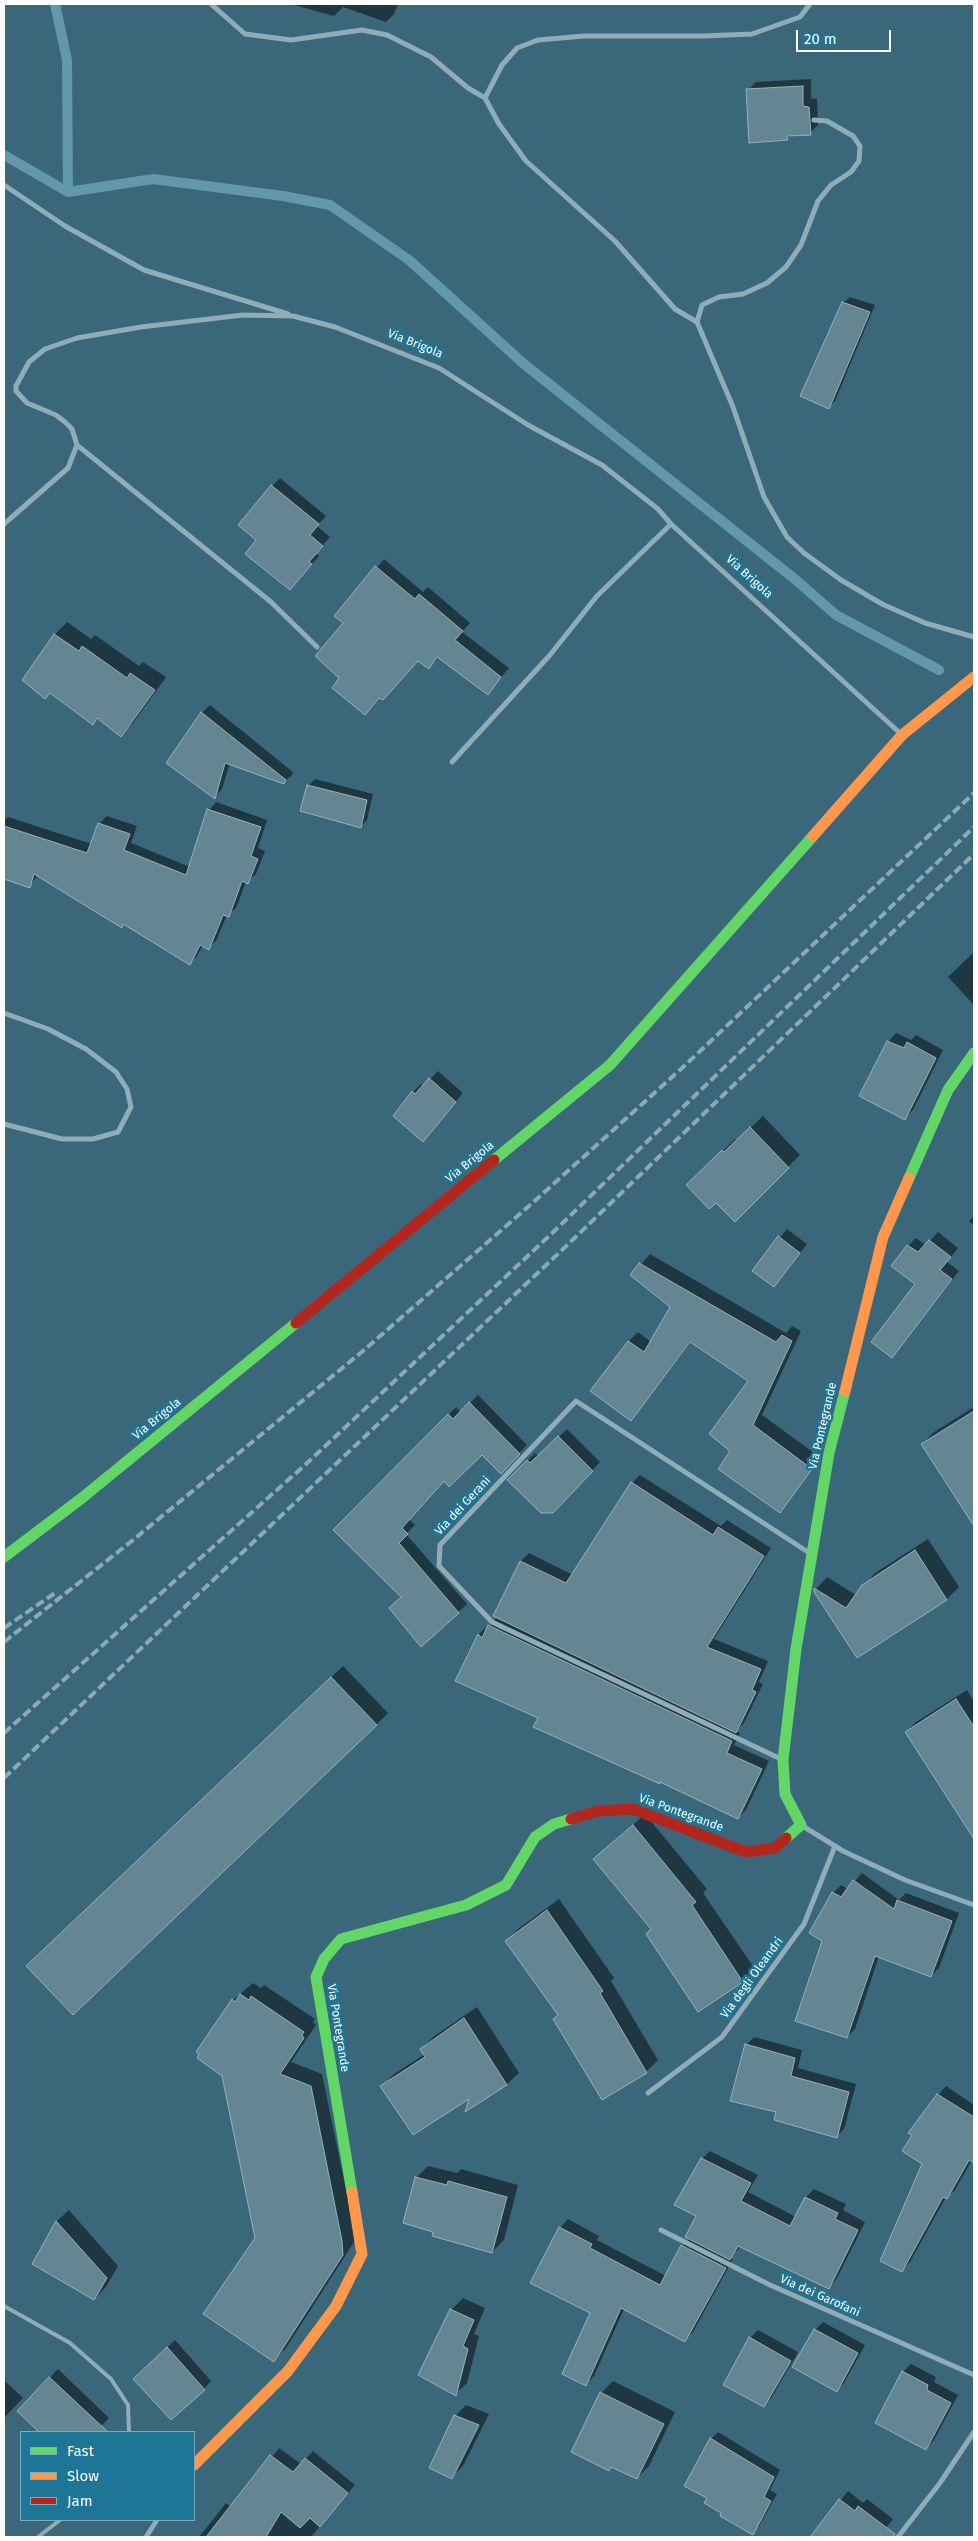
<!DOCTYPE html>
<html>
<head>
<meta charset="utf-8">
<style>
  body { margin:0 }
  #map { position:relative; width:978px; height:2541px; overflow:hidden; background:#3a687a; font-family:"Fira Sans",sans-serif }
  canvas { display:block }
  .frame { position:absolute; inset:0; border:5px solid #fff; pointer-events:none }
  .legend { position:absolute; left:20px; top:2431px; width:175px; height:90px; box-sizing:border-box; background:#1f7595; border:1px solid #79acbf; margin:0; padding:6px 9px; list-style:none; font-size:15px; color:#fff }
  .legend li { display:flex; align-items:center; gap:10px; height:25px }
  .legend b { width:25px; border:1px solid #79acbf }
  .scale { position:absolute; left:796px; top:30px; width:95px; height:22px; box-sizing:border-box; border:2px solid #fff; border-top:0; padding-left:6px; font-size:15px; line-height:18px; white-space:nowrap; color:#fff; -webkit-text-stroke:4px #1f7595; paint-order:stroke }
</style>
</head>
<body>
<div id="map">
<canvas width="978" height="2541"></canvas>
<div class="frame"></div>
<ul class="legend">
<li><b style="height:6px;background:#63d668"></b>Fast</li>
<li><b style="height:6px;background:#ff974d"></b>Slow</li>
<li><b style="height:6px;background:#b3261e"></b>Jam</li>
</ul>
<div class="scale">20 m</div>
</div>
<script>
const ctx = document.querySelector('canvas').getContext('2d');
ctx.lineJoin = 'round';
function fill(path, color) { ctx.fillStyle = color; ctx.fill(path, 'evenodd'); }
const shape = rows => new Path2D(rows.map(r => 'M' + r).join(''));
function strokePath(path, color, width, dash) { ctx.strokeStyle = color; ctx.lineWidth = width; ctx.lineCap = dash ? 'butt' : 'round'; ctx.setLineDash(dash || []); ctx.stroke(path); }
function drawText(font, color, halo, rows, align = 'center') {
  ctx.font = font + ' "Fira Sans",sans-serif'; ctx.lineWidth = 5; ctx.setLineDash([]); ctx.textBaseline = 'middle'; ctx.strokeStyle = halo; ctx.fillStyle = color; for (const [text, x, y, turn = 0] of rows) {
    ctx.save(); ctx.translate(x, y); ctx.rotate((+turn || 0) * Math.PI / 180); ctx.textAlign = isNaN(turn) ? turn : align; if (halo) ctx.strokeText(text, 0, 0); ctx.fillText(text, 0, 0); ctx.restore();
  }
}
const shadow = shape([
  [290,4,398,4,394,14,386,22,343,7,334,16],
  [811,79,811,98,817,99,818,125,810,133,792,134,787,139,748,90,756,82],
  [850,297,875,305,835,401,829,407,843,303],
  [280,478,326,516,317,526,330,537,316,553,319,556,298,580,257,540,272,486],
  [384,559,423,592,428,587,470,623,462,632,509,668,487,694,439,657,429,668,419,659,391,691,383,699,380,697,365,713,341,678,345,623,336,616],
  [67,622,91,639,95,635,139,666,143,662,166,677,133,723,121,735,99,718,93,724,50,692,23,680,55,634],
  [210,705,293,772,292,775,283,783,230,763,222,789,215,797,202,713],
  [315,779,373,794,367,820,360,827,301,810,309,785],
  [216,802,267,820,258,848,265,851,256,874,246,882,236,908,227,915,216,941,208,948,203,945,197,956,190,963,124,924,121,926,38,875,29,887,4,878,4,821,8,817,92,844,99,824,107,816,137,826,131,843,190,867,209,810],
  [974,952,974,1005,948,977],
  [896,1033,911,1040,916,1035,943,1050,913,1110,905,1118,888,1042],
  [438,1071,463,1093,431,1132,413,1092,421,1084,423,1086],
  [763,1116,800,1155,735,1220,716,1201,688,1185,735,1139,737,1141],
  [974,1216,974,1226,969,1221],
  [787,1229,807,1244,774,1286,754,1270],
  [938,1232,958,1248,947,1262,959,1271,892,1356,916,1284,908,1246,916,1238,926,1245],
  [650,1254,786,1333,792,1326,801,1331,762,1415,821,1458,780,1512,732,1451,750,1380,691,1342,631,1420,628,1342,638,1332,651,1342,672,1306,632,1275],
  [478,1395,527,1445,501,1472,482,1453,444,1480,409,1519,415,1525,406,1534,467,1604,422,1645,403,1597,335,1530,456,1407,461,1412],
  [974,1407,974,1522,947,1481,945,1482,922,1444,934,1432],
  [567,1429,600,1462,561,1504,509,1480,535,1453,539,1456],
  [640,1475,721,1526,727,1520,771,1548,714,1639,768,1661,759,1682,763,1684,744,1723,736,1731,740,1733,734,1745,769,1761,746,1810,738,1818,539,1717,457,1681,479,1634,486,1627,488,1628,497,1617,494,1616,521,1561,529,1553,573,1575,632,1483],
  [928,1539,959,1587,947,1599,857,1656,815,1592,816,1589,827,1577,856,1595,875,1573],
  [343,1666,388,1713,376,1725,39,1954],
  [967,1690,974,1702,974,1823,968,1827,906,1732,916,1722],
  [645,1814,707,1889,703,1893,755,1969,743,1981,699,2010,652,1929,595,1859],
  [862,1873,899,1900,906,1893,959,1913,939,1968,931,1976,879,1956,855,2029,847,2037,833,1893,841,1885,848,1889],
  [559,1899,614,1978,611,1981,658,2060,646,2072,559,2014,507,1941,518,1929],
  [253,1983,261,1988,264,1985,315,2019,313,2022,316,2025,291,2062,322,2074,354,2228,354,2242,286,2348,274,2360,256,2238,233,2000],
  [477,2007,519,2073,507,2084,467,2109,471,2096,382,2086,394,2074,425,2054,421,2049,433,2037],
  [754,2037,802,2050,798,2068,856,2084,844,2129,836,2137,777,2112,746,2045],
  [946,2086,974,2105,974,2161,972,2160,955,2190,946,2197,910,2262,902,2270,924,2164,913,2134,910,2133,924,2112],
  [710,2151,758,2175,748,2192,796,2217,806,2197,814,2189,846,2204,843,2210,865,2222,836,2280,828,2288,741,2246,730,2258,733,2259,693,2332,685,2340,624,2309,594,2376,586,2384,591,2312,532,2282,560,2228,568,2219,599,2236,597,2240,666,2276,682,2246,690,2238,697,2215,702,2159],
  [428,2166,457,2173,461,2169,518,2185,504,2240,492,2252,434,2231,416,2178],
  [69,2210,118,2266,106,2287,94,2299,33,2263,57,2221],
  [463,2298,485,2308,474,2334,479,2336,467,2383,455,2394,451,2310],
  [823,2322,865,2345,844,2383,836,2391,815,2330],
  [758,2330,798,2352,772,2397,764,2405,750,2338],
  [175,2340,211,2381,204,2389,135,2379],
  [911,2364,936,2377,934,2382,958,2395,934,2440,926,2449,903,2372],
  [58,2369,109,2418,95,2432,41,2432,19,2411],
  [4,2380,23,2398,4,2418],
  [613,2381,675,2412,649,2466,637,2478,612,2466,608,2470,601,2393],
  [466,2405,489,2414,463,2466,452,2477,455,2416],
  [718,2432,780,2470,770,2490,777,2494,759,2526,752,2533,723,2512,709,2498,711,2439],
  [279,2448,301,2464,313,2451,355,2485,311,2537,199,2537,226,2503,231,2507],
  [848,2491,863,2503,867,2499,893,2519,879,2537,811,2537]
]);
const stream = shape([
  [55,4,67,60,68,192],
  [4,155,68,192,153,179,283,196,330,205,409,260,524,364,796,580,836,615,939,670]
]);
const building = shape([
  [803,86,803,106,809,107,811,135,787,136,788,140,749,143,746,89,803,86],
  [842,302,870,312,829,409,800,396,842,302],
  [271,485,319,524,310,535,323,546,309,562,312,564,290,590,245,554,256,540,238,525,271,485],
  [375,566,415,599,419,594,463,631,455,640,501,677,488,695,437,657,429,669,418,661,383,700,379,698,365,715,332,688,339,678,315,656,343,623,334,616,375,566],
  [54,634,79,651,82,646,127,678,130,673,155,690,121,737,97,718,93,725,50,693,45,699,22,680,54,634],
  [201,712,286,780,284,784,225,763,215,799,166,763,201,712],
  [307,785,367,800,361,828,300,811,307,785],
  [207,809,261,827,251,856,258,859,248,884,242,881,229,917,223,915,209,950,200,945,190,965,123,924,122,928,34,874,30,888,4,879,4,826,87,853,98,823,130,834,124,850,186,875,207,809],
  [887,1041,904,1048,907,1042,936,1058,905,1120,859,1096,887,1041],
  [429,1078,456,1102,423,1142,393,1116,412,1091,415,1094,429,1078],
  [750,1127,789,1168,735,1222,716,1203,709,1209,686,1185,722,1150,724,1152,750,1127],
  [778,1236,800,1253,774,1287,752,1271,778,1236],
  [929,1240,951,1257,940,1270,952,1279,892,1358,871,1342,915,1284,891,1266,907,1245,918,1252,929,1240],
  [639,1263,776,1342,782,1335,792,1341,753,1425,812,1469,780,1513,718,1469,730,1451,709,1434,748,1381,690,1342,631,1421,590,1391,628,1341,644,1352,670,1307,630,1275,639,1263],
  [469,1402,520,1454,501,1474,482,1455,449,1487,444,1481,402,1528,408,1534,399,1543,459,1613,421,1647,389,1608,401,1597,333,1530,448,1414,453,1419,469,1402],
  [974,1411,974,1526,921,1444,974,1411],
  [558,1436,593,1471,553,1513,541,1513,507,1480,527,1460,530,1463,558,1436],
  [631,1482,713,1535,718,1527,764,1556,707,1647,761,1669,752,1690,756,1692,736,1733,493,1616,520,1561,566,1583,631,1482],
  [915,1550,947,1600,857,1658,814,1592,814,1588,846,1608,862,1585,915,1550],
  [488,1625,732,1741,727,1753,762,1769,738,1819,660,1782,660,1784,533,1727,538,1718,455,1681,478,1634,482,1638,488,1625],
  [331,1677,377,1725,73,2015,26,1966,331,1677],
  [956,1699,974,1727,974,1839,905,1732,956,1699],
  [633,1825,696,1902,692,1905,743,1982,698,2012,646,1934,651,1929,593,1859,633,1825],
  [853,1880,894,1909,897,1900,952,1921,931,1977,875,1956,847,2038,795,2021,822,1941,809,1933,832,1892,841,1897,853,1880],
  [547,1910,603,1991,600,1993,647,2073,602,2100,553,2019,558,2015,505,1941,547,1910],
  [240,1994,249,2000,251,1996,304,2032,302,2035,304,2038,280,2074,311,2086,342,2241,343,2255,274,2362,203,2314,255,2238,222,2076,197,2058,199,2054,196,2052,232,1999,235,2002,240,1994],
  [464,2018,507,2085,465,2112,469,2099,413,2135,380,2086,425,2057,420,2049,464,2018],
  [745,2044,795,2058,791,2076,849,2092,837,2138,774,2120,776,2112,730,2101,745,2044],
  [937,2094,974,2117,974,2163,969,2160,947,2199,943,2197,902,2272,880,2261,922,2164,902,2151,912,2135,908,2133,937,2094],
  [701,2158,751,2183,741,2201,790,2226,805,2197,838,2213,835,2219,858,2230,829,2289,738,2246,730,2260,685,2237,696,2216,674,2205,701,2158],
  [415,2177,447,2185,448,2181,507,2197,492,2253,432,2236,433,2232,403,2223,415,2177],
  [56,2221,107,2278,94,2300,32,2264,56,2221],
  [559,2227,592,2244,590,2248,660,2285,681,2245,726,2268,685,2342,621,2308,586,2386,562,2374,590,2313,530,2283,559,2227],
  [450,2309,474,2320,463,2346,468,2349,456,2396,418,2375,450,2309],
  [814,2329,858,2353,837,2392,792,2367,814,2329],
  [749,2337,791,2361,764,2407,723,2385,749,2337],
  [167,2347,205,2390,171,2420,133,2379,167,2347],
  [902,2371,928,2385,927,2390,951,2403,926,2450,875,2423,902,2371],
  [49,2377,108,2432,39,2432,17,2411,49,2377],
  [600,2392,664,2424,637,2479,611,2467,609,2471,571,2452,600,2392],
  [454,2415,479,2425,452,2479,429,2468,454,2415],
  [710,2438,774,2477,764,2497,771,2501,753,2535,720,2516,721,2513,704,2503,707,2498,684,2486,710,2438],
  [270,2455,293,2472,305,2458,348,2493,320,2527,310,2518,300,2528,281,2512,266,2537,206,2537,270,2455],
  [839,2499,855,2511,858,2506,895,2534,894,2537,810,2537,839,2499]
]);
const lane = shape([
  [4,2306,70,2343,111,2379,128,2405,129,2432],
  [38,2537,60,2520]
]);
const street = shape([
  [211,4,245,34,291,40,362,30,387,35,431,57,468,88,485,98,499,124,526,161,615,241,675,309,697,322,733,407,764,497,787,537,804,553,841,580,882,604,925,623,974,637],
  [485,98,502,65,517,48,538,40,584,36,703,36,752,34,800,17,810,4],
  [4,185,65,226,144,270,288,314],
  [697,322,702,305,719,297,743,294,767,283,786,267,801,245,818,201,831,185,851,172,859,161,860,146,853,136,827,121,814,120],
  [77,445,271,602,317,647],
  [4,524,68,468,77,445,72,429,65,422,56,415,27,403,16,391,16,386,29,362,45,349,77,338,141,327,243,315,293,316,335,327,439,368,528,425,602,465,658,509,671,524,902,735],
  [452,762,550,655,597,596,671,524],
  [4,1013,48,1029,86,1049,116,1072,127,1089,131,1107,118,1132,93,1139,62,1139,4,1124],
  [783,1760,492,1622,439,1566,440,1545,576,1401,811,1554],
  [801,1825,843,1851,905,1880,974,1905],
  [648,2093,722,2037,804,1924,835,1846],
  [661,2230,770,2285,974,2375],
  [146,2537,157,2520],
  [898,2537,940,2483,974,2432]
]);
const fast = shape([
  [494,1160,610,1065,813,836],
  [909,1178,948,1090,974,1053],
  [4,1557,82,1498,296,1323],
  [786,1838,801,1825,785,1794,783,1760,796,1649,829,1453,845,1391],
  [352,2192,316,1977,324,1959,341,1939,466,1905,506,1885,535,1837,554,1824,571,1819]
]);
const slow = shape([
  [813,836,902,735,974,677],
  [845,1391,883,1237,909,1178],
  [194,2465,288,2371,336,2306,362,2254,352,2192]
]);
const jam = shape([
  [296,1323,494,1160],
  [571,1819,598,1811,633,1809,746,1852,775,1848,786,1838]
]);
const rail = shape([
  [4,1628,55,1593],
  [4,1642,133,1540,363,1351,529,1206,681,1069,974,793],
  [4,1733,305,1465,548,1237,974,827],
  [4,1778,562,1250,974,854]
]);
const streetNames = [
  ["Via Brigola",415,344,22],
  ["Via Brigola",749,577,42],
  ["Via Brigola",470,1162,-39],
  ["Via Brigola",157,1419,-39],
  ["Via Pontegrande",823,1426,-77],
  ["Via dei Gerani",463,1506,-47],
  ["Via Pontegrande",681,1813,20],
  ["Via degli Oleandri",752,1978,-54],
  ["Via Pontegrande",338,2028,81],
  ["Via dei Garofani",820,2296,24]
];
fill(shadow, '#0007');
strokePath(stream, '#6198ac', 10);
fill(building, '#638692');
strokePath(building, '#98b1ba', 1);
strokePath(lane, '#90acb6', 4);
strokePath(street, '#90acb6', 5);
strokePath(fast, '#63d668', 11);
strokePath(slow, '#ff974d', 11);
strokePath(jam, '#b3261e', 11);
strokePath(rail, '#8fa9b4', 4, [9, 4]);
drawText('12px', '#fff', '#1f7595', streetNames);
</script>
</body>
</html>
